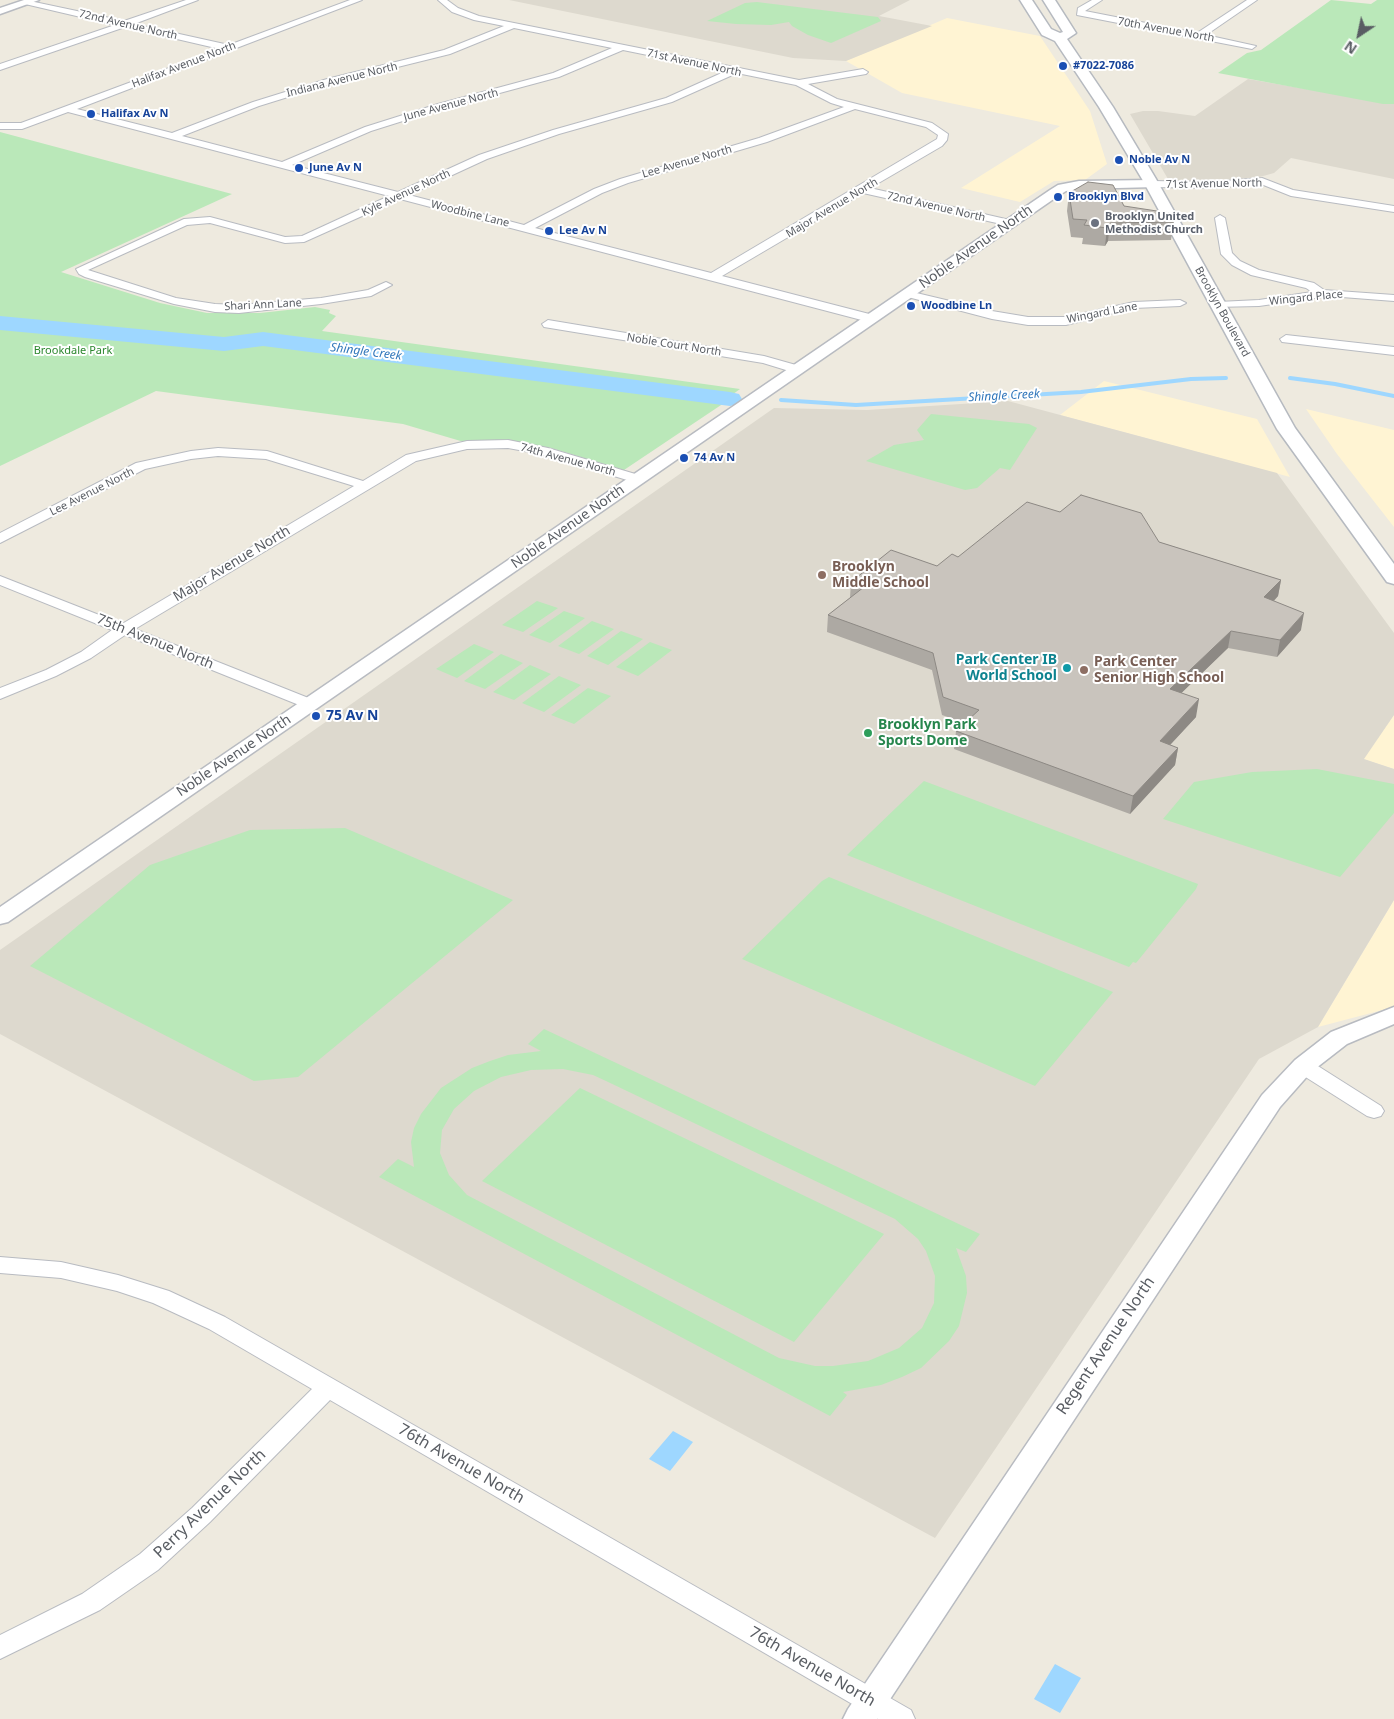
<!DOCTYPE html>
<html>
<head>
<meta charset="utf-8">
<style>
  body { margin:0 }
  #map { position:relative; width:1394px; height:1719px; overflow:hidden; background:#eeeadf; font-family:"Noto Sans",sans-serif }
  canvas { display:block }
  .north { position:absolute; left:1334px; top:10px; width:50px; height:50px; -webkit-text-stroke:4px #fff; paint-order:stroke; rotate:214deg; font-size:14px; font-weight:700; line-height:20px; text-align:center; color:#595d63 }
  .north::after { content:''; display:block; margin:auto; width:18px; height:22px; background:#595d63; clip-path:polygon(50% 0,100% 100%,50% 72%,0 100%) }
</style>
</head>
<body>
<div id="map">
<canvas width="1394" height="1719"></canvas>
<div class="north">N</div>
</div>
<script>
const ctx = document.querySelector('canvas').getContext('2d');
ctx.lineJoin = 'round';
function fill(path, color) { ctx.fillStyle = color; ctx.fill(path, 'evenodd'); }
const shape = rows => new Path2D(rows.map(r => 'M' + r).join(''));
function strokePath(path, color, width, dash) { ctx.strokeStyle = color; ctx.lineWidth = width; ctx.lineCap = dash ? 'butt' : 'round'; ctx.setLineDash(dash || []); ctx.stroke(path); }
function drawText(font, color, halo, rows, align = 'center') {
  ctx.font = font + ' "Noto Sans",sans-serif'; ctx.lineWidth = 4; ctx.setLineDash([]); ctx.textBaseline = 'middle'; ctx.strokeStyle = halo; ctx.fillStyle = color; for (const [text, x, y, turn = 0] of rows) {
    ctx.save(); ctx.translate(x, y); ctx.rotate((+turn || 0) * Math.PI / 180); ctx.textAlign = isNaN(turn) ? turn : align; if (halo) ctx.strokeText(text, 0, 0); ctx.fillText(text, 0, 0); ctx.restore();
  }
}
const commercial = shape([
  [947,18,1040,36,1090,111,1107,164,1085,180,1054,181,1020,202,961,188,1060,126,902,93,846,61],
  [1104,381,1257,419,1290,477,1060,415],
  [1306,409,1394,430,1394,527,1337,454],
  [1394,715,1394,769,1363,759],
  [1394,900,1394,1007,1318,1027]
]);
const education = shape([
  [509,0,910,0,879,16,932,26,846,61,793,58],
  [1248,79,1394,104,1394,179,1291,158,1274,173,1256,178,1177,181,1168,179,1130,114,1143,111,1158,111,1195,116],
  [1008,401,1277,473,1394,633,1394,715,1364,759,1394,769,1394,900,1318,1027,1259,1059,935,1538,0,1034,0,950,774,408,867,410]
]);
const green = shape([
  [1331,0,1371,4,1377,0,1394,0,1394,104,1383,104,1218,73,1247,53,1261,50],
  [757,2,878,17,881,21,831,43,808,35,792,26,789,22,771,25,736,24,707,21,745,3],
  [0,132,232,194,61,272,160,303,207,313,260,313,315,307,330,310,329,313,336,316,322,331,740,389,729,397,733,397,624,470,551,448,525,443,502,440,464,442,403,424,156,391,0,466],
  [931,414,1029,424,1037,428,1010,470,1000,468,977,488,965,490,866,461,894,445,924,440,917,430],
  [537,601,558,608,523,632,502,625],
  [564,611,585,618,550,643,529,635],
  [592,621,614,629,579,654,558,646],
  [621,631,643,639,608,665,587,656],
  [650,642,672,650,638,676,616,667],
  [474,644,494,652,457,678,436,669],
  [501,654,523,663,485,689,464,681],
  [530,665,551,674,514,700,493,692],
  [559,676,581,685,544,712,522,703],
  [588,688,611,696,574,724,551,715],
  [1317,769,1394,784,1394,813,1340,877,1163,819,1194,782,1252,772],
  [924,781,1198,884,1196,889,1136,963,1133,962,1129,967,847,855],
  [345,828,513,900,298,1077,254,1081,30,966,150,865,250,830],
  [829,877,1113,992,1035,1086,742,959,822,881],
  [544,1029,980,1234,966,1252,956,1248,966,1276,967,1293,959,1326,949,1341,921,1368,902,1377,881,1385,843,1392,847,1395,830,1416,379,1177,398,1159,414,1167,411,1142,414,1128,421,1114,441,1088,472,1068,490,1061,508,1055,541,1051,528,1044],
  [563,1069,593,1075,606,1081,895,1219,918,1239,926,1251,935,1276,934,1303,922,1328,899,1348,868,1361,833,1366,815,1366,779,1358,467,1195,449,1175,440,1153,442,1130,454,1109,474,1091,501,1077,531,1070],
  [580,1088,884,1234,794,1342,482,1181]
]);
const water = shape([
  [673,1431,693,1442,670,1471,649,1459],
  [1055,1664,1081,1678,1060,1713,1034,1699]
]);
const stream = shape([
  [1290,378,1335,384,1394,396],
  [781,400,856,405,1081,392,1191,379,1226,378]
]);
const river = shape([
  [0,316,224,337,263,332,730,392,739,394,742,399,739,404,730,406,263,346,224,351,0,330,0,316]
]);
const minor = shape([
  [25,0,124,21,186,0,198,0,134,24,229,45,350,0,362,0,77,109,172,133,253,102,327,79,444,50,504,26,474,20,452,12,438,0,447,0,458,8,479,16,799,80,863,69,868,72,866,74,808,84,837,99,932,123,948,134,947,140,942,146,870,188,1010,220,1015,223,1010,226,863,193,722,276,877,316,879,319,873,323,400,199,304,242,285,243,210,223,187,225,88,270,176,298,215,304,239,305,321,298,368,290,386,282,392,285,371,296,321,304,239,313,215,312,174,304,85,277,79,274,76,269,184,219,210,217,285,237,302,236,389,196,68,112,22,129,0,129,0,123,21,123,220,49,125,27,0,70,0,64,115,25,25,4,25,0],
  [514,28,612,48,553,73,438,104,365,127,282,162,182,136,259,106,333,83,450,54,514,28],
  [623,50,726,71,666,98,553,130,479,155,398,192,292,165,371,131,444,108,559,77,623,50],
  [737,73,796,85,831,103,844,107,759,138,620,179,594,189,524,225,409,195,487,159,559,134,672,102,737,73],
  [855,109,926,127,938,135,937,139,711,273,535,228,602,193,628,183,767,142,855,109],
  [1092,0,1102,0,1085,11,1197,33,1247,0,1257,0,1206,35,1256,46,1252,49,1077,15,1078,8,1092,0],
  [1262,178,1293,190,1394,206,1394,212,1291,196,1261,184,1212,188,1152,187,1147,184,1152,181,1212,182,1262,178],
  [1220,215,1225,218,1232,253,1240,261,1259,270,1314,283,1324,290,1394,295,1394,301,1329,296,1259,306,1214,307,1214,303,1218,302,1259,300,1312,292,1306,288,1251,275,1232,265,1221,254,1215,218,1220,215],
  [908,291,992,311,1028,317,1066,317,1134,302,1180,300,1186,303,1180,306,1134,308,1066,325,1028,325,992,319,904,296,904,292,908,291],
  [548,320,764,356,803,367,805,370,799,374,763,363,544,327,542,324,548,320],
  [1286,335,1394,347,1394,355,1282,342,1280,339,1286,335],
  [508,440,548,448,642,476,644,479,637,483,541,454,508,448,467,449,416,461,135,629,316,701,318,704,316,707,304,707,125,635,91,658,56,676,0,699,0,688,46,670,81,652,112,630,0,585,0,576,122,624,354,486,266,459,218,456,191,459,145,469,0,543,0,533,136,463,191,451,218,448,267,451,363,481,406,455,467,441,508,440],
  [1303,1059,1310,1061,1381,1106,1384,1111,1381,1116,1374,1118,1367,1116,1296,1071,1293,1066,1296,1061,1303,1059],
  [0,1257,61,1262,118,1275,169,1291,225,1317,911,1710,915,1719,878,1719,330,1400,210,1522,158,1570,100,1610,0,1659,0,1635,82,1594,140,1554,192,1508,312,1389,209,1329,153,1303,117,1291,61,1278,0,1273,0,1257]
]);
const tertiary = shape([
  [24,0,39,0,0,14,0,8,24,0],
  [1152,180,1158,184,1156,187,1079,189,1066,191,1058,196,8,922,0,924,0,907,1050,190,1058,185,1079,181,1152,180],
  [1394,1007,1394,1024,1347,1044,1311,1072,1280,1107,877,1719,843,1719,848,1709,1262,1095,1295,1060,1331,1032,1394,1007]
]);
const secondary = shape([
  [1020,0,1032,0,1051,29,1060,33,1063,32,1043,0,1055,0,1076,33,1067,39,1113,107,1156,179,1295,428,1394,564,1394,584,1387,582,1277,429,1142,179,1099,107,1055,41,1042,35,1020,0]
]);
const wall = shape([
  [1069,193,1174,219,1171,240,1108,241,1105,246,1082,244,1083,238,1071,237,1067,211],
  [1159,542,1281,580,1278,596,1274,601,1301,630,1277,657,1228,648,1181,693,1196,717,1170,745,1178,748,1175,765,1130,814,954,749,956,731,965,723,942,715,932,670,827,632,828,615,850,598,851,582,937,566,958,557]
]);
const shadedWall = shape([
  [1110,223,1108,241,1105,246,1107,228],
  [1281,580,1278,596,1261,614,1264,597],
  [1304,613,1301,630,1277,657,1280,640],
  [1231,631,1228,648,1167,707,1170,689],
  [1199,699,1196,717,1157,759,1160,741],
  [1178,748,1175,765,1130,814,1133,796]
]);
const building = shape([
  [1088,182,1113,185,1124,206,1170,213,1174,219,1174,222,1110,223,1107,228,1084,225,1087,220,1073,219,1069,193,1088,182],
  [1081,495,1141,513,1159,542,1281,580,1264,597,1304,613,1280,640,1231,631,1170,689,1199,699,1160,741,1178,748,1133,796,956,731,979,710,943,697,933,653,828,615,864,587,851,582,891,550,937,566,952,554,958,557,1027,502,1060,512,1081,495]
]);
const markers = [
  [1063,66,5,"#1a4fb4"],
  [91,114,5,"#1a4fb4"],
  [1119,160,5,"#1a4fb4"],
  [299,168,5,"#1a4fb4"],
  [1058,197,5,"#1a4fb4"],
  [1095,223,5,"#6b7280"],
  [549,231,5,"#1a4fb4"],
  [911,306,5,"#1a4fb4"],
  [684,458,5,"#1a4fb4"],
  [822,575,5,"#8d6e63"],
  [1067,668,5,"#0f9aa8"],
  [1084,670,5,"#8d6e63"],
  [316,716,5,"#1a4fb4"],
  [868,733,5,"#2e9e5b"]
];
const farStreetnames = [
  ["72nd Avenue North",128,25,13],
  ["70th Avenue North",1166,30,10],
  ["71st Avenue North",694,63,12],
  ["Halifax Avenue North",184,65,-21],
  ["Indiana Avenue North",342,80,-14],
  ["June Avenue North",451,105,-15],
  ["Lee Avenue North",687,162,-16],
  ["71st Avenue North",1214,184,-1],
  ["Kyle Avenue North",406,193,-25],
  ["72nd Avenue North",936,207,13],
  ["Major Avenue North",832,208,-31],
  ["Woodbine Lane",470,214,14],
  ["Wingard Place",1306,298,-6],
  ["Shari Ann Lane",263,305,-3],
  ["Brooklyn Boulevard",1222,312,61],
  ["Wingard Lane",1102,313,-11],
  ["Noble Court North",674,345,9],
  ["74th Avenue North",568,460,15],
  ["Lee Avenue North",92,492,-27]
];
const farTransitnames = [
  ["#7022-7086",1073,66],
  ["Halifax Av N",101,114],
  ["Noble Av N",1129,160],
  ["June Av N",309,168],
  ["Brooklyn Blvd",1068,197],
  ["Lee Av N",559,231],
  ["Woodbine Ln",921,306],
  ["74 Av N",694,458]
];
const farWorshipnames = [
  ["Brooklyn United",1105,217],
  ["Methodist Church",1105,230]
];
const farParknames = [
  ["Brookdale Park",73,351]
];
const farWaternames = [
  ["Shingle Creek",366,352,7],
  ["Shingle Creek",1004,396,-3]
];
const streetNames = [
  ["Noble Avenue North",976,247,-35],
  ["Noble Avenue North",568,527,-35],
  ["Major Avenue North",232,564,-31],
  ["75th Avenue North",155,642,22],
  ["Noble Avenue North",234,756,-34]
];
const educationNames = [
  ["Brooklyn",832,567],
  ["Middle School",832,583],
  ["Park Center",1094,662],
  ["Senior High School",1094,678]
];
const cultureNames = [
  ["Park Center IB",1057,660],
  ["World School",1057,676]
];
const transitNames = [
  ["75 Av N",326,716]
];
const leisureNames = [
  ["Brooklyn Park",878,725],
  ["Sports Dome",878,741]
];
const nearStreetnames = [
  ["Regent Avenue North",1106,1346,-56],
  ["76th Avenue North",461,1464,30],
  ["Perry Avenue North",210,1504,-44],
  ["76th Avenue North",812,1667,30]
];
fill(commercial, '#fff4d3');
fill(education, '#ddd9ce');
fill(green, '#bae8b9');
fill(water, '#9ed7ff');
strokePath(stream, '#9ed7ff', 4);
fill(river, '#9ed7ff');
strokePath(minor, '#b8bbc1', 2);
strokePath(tertiary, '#b8bbc1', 3);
strokePath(secondary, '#b6bac0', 3);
fill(minor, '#fff');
fill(tertiary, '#fff');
fill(secondary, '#fff');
fill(wall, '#ada9a3');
fill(shadedWall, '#8d8984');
fill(building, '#c9c4bd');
strokePath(building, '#8d8984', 1);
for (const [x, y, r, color] of markers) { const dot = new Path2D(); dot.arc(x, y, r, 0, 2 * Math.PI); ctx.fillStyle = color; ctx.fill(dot); strokePath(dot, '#fff', 2); }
drawText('11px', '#595d63', '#fff', farStreetnames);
drawText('bold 11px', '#164399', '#fff', farTransitnames, 'left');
drawText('bold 11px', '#5b616d', '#fff', farWorshipnames, 'left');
drawText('11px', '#2c872e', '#fff', farParknames);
drawText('italic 12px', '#3177bb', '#fff', farWaternames);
drawText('14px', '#595d63', '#fff', streetNames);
drawText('bold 14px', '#785e54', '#fff', educationNames, 'left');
drawText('bold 14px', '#0d838f', '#fff', cultureNames, 'right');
drawText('bold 14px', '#164399', '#fff', transitNames, 'left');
drawText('bold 14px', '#27864d', '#fff', leisureNames, 'left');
drawText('16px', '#595d63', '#fff', nearStreetnames);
</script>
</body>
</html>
